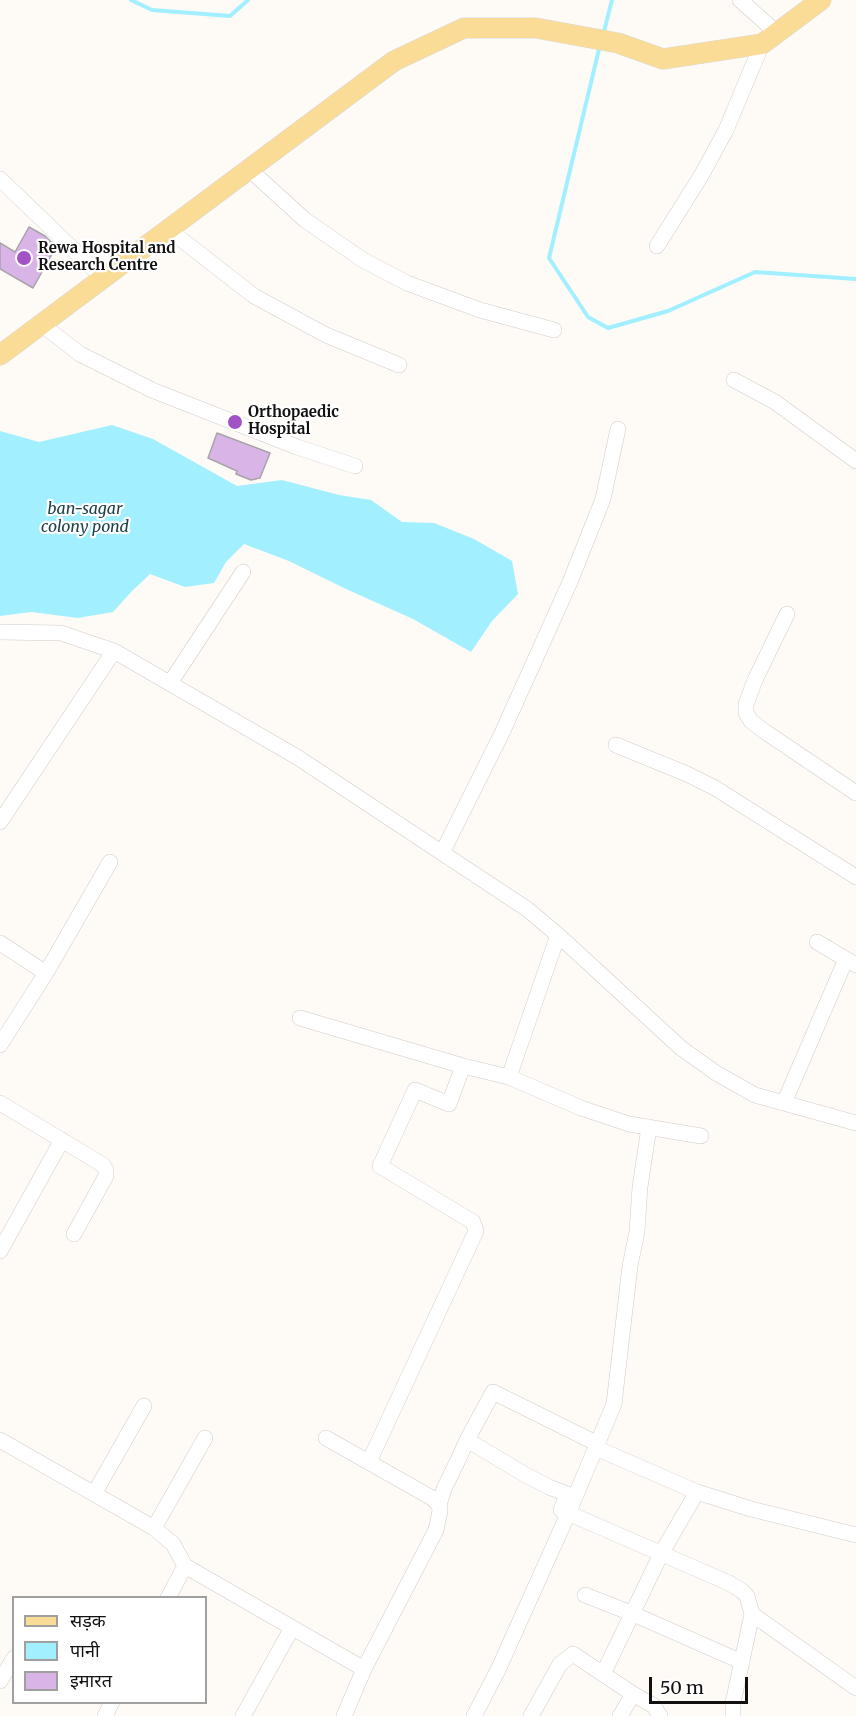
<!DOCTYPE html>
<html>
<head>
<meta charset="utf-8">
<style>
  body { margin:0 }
  #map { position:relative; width:856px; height:1716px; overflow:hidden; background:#fefaf6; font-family:Merriweather,"Noto Sans Devanagari",serif }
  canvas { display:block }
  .legend { position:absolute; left:12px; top:1596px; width:195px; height:108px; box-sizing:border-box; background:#fff; border:2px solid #a1a09f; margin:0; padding:8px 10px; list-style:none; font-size:18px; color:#131110 }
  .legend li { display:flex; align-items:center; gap:12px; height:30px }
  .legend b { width:30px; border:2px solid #a1a09f }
  .scale { position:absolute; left:649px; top:1677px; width:99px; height:27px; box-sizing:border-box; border:3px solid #131110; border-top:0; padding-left:8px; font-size:18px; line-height:21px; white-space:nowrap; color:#131110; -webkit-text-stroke:4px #fff; paint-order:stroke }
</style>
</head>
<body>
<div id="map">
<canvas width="856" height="1716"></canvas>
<ul class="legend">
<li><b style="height:8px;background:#fadc97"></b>सड़क</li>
<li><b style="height:16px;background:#a1efff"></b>पानी</li>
<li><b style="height:16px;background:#d9b5e7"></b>इमारत</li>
</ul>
<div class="scale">50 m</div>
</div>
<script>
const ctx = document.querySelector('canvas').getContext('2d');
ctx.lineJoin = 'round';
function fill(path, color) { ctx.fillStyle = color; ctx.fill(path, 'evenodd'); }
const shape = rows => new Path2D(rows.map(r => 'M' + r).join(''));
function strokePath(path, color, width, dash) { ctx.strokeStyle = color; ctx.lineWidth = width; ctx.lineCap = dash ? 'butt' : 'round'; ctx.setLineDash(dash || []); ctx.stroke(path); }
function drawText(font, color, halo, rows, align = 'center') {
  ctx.font = font + ' Merriweather,serif'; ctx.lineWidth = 4.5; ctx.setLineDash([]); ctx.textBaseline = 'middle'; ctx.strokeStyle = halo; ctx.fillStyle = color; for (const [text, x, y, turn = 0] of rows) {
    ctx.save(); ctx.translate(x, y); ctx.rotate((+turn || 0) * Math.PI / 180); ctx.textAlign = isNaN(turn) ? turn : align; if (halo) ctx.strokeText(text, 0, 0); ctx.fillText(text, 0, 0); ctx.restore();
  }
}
const water = shape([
  [112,425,153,439,237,486,282,480,339,495,371,500,402,522,434,523,474,539,512,561,518,594,492,621,471,652,413,619,346,589,289,561,244,544,226,562,214,583,185,587,150,574,132,591,113,612,78,618,31,612,0,616,0,431,39,442]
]);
const stream = shape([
  [131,0,152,10,230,16,248,0],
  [603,35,612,0],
  [600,45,549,258,588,317,608,328,668,311,755,272,856,279]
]);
const building = shape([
  [29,227,45,236,56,247,33,288,0,269,0,243,15,252,29,227],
  [217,433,270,453,260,478,251,480,236,474,237,471,208,458,217,433]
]);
const minor = shape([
  [740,0,777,33],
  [249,169,305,220,363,260,407,283,480,310,554,330],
  [0,179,103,278],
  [168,229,254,296,326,335,399,365],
  [657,246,701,176,726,130,762,44],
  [41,324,80,354,152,390,297,447,355,466],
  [734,380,775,402,856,461],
  [787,614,755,680,746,704,746,713,751,721,764,731,856,793],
  [0,632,61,633,114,651,297,757,527,909,558,935,681,1048,716,1073,755,1095,856,1123],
  [170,683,243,572],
  [616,745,687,774,715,788,856,877],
  [0,822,114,651],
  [442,853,502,733,570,582,603,499,618,429],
  [817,942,856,965],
  [0,943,46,973],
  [300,1018,463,1066,509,1077,581,1108,629,1124,701,1136],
  [0,1045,46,973,110,862],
  [509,1077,558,935],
  [0,1103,103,1165,106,1170,106,1176,74,1234],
  [784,1103,846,959],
  [0,1251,62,1140],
  [326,1438,432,1498,439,1505,440,1511,436,1530,364,1669],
  [0,1440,154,1528,173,1544,185,1566,364,1669,344,1716],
  [467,1440,493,1392,598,1444],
  [596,1448,697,1492],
  [369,1462,476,1231,473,1222,380,1166,415,1090,449,1104,463,1066],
  [94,1494,144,1406],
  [439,1505,444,1489,459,1458,467,1440,524,1474,549,1487,567,1494,561,1510,729,1583,742,1591,747,1596,752,1614,733,1703,733,1716],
  [154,1528,205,1438],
  [585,1595,631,1613,742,1662],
  [168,1598,185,1566],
  [752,1614,856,1688],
  [603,1674,633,1694,654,1706,660,1716],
  [0,1681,14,1658],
  [105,1716,112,1702],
  [243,1716,292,1628],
  [474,1716,498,1670,568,1514,614,1404,630,1266,637,1232,640,1187,649,1127],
  [531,1716,560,1664,573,1654,603,1674,661,1554,697,1492,751,1509,856,1535],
  [620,1716,633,1694]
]);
const major = shape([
  [0,355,394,61,464,28,536,28,618,43,663,59,762,44,821,0]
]);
const markers = [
  [24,258,8,"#a153c5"],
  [235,422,8,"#a153c5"]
];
const poiNames = [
  ["Rewa Hospital and",38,249],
  ["Research Centre",38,266],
  ["Orthopaedic",248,413],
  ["Hospital",248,430]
];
const waterNames = [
  ["ban-sagar",85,509],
  ["colony pond",85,527]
];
fill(water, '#a1efff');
strokePath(stream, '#a1efff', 4);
fill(building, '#d9b5e7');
strokePath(building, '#a8a4a9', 1.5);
strokePath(minor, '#d1ccc8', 16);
strokePath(major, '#d9d9d9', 21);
strokePath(minor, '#fff', 15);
strokePath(major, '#fadc97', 20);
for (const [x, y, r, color] of markers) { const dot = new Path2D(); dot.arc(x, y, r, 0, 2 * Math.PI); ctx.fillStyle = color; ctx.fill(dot); strokePath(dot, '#fff', 2); }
drawText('bold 15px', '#131110', '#fff', poiNames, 'left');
drawText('italic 16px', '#1c4148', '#fff', waterNames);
</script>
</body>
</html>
